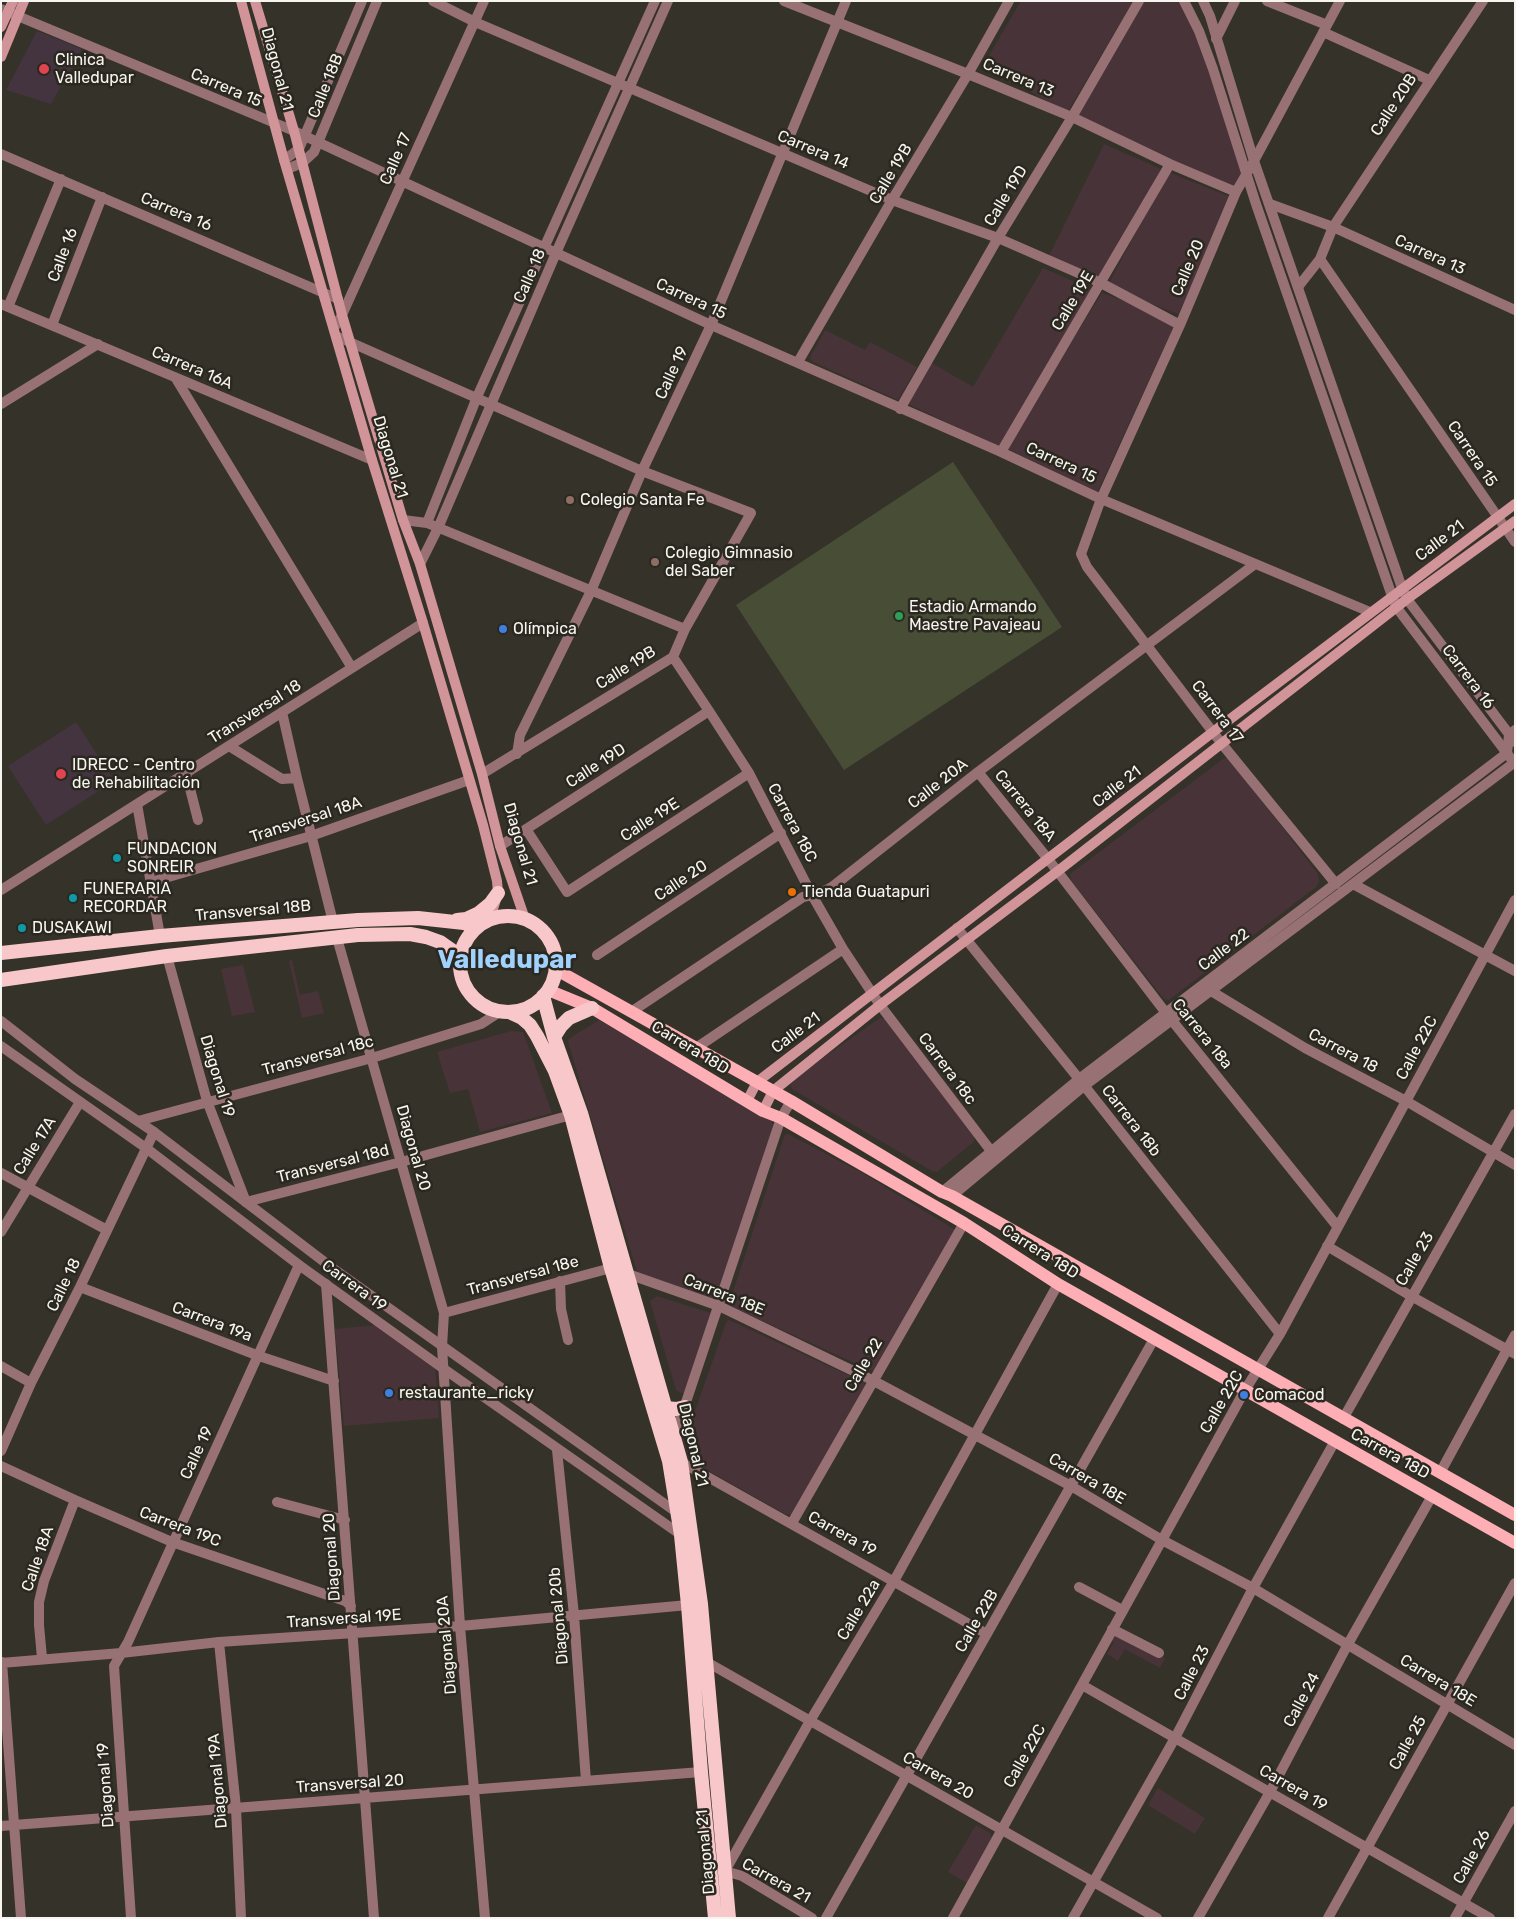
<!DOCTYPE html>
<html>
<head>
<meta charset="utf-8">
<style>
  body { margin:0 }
  #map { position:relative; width:1516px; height:1919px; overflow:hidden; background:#35322a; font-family:Rubik,sans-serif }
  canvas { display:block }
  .frame { position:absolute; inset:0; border:2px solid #f6f5ef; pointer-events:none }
</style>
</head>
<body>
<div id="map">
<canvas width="1516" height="1919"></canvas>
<div class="frame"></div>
</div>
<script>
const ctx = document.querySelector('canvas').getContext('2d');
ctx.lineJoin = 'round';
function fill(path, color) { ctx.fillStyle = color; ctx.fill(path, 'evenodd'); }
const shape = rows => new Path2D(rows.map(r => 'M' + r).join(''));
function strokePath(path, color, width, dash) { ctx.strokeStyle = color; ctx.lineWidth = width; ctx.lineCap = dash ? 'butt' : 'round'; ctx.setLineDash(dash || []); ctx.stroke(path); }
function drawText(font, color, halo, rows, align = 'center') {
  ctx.font = font + ' Rubik,sans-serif'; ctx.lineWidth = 5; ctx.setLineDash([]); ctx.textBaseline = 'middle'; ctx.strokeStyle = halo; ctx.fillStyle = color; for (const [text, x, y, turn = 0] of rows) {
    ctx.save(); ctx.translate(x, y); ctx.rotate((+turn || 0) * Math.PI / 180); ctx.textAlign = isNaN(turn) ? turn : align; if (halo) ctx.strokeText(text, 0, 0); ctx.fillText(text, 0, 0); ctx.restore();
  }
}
const commercial = shape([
  [1021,1,1133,1,1067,113,984,64],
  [1141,1,1182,1,1186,5,1244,172,1236,190,1066,120],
  [1104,144,1161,169,1097,286,1045,264],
  [1168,172,1233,198,1216,238,1178,314,1107,287],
  [1043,268,1093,290,999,447,906,403,930,362,973,387],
  [1102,293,1177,320,1097,493,1006,448,1052,372],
  [825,330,865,350,870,342,917,367,898,400,813,362,810,358,812,354],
  [1227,758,1229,758,1318,874,1319,882,1316,887,1169,1000,1164,999,1072,882,1070,874,1223,759],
  [292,960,300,995,318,991,324,1013,302,1018,289,961],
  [243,965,255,1012,232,1016,221,969],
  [880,1018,885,1019,974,1136,974,1141,971,1144,937,1172,932,1171,792,1089,791,1084,797,1076],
  [599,1020,771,1118,773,1125,772,1130,720,1293,714,1299,638,1275,569,1045,568,1040,573,1036],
  [511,1031,523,1032,552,1113,480,1132,468,1089,450,1093,437,1052],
  [788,1134,864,1174,957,1231,876,1371,870,1370,732,1307,729,1304,783,1140,785,1135],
  [657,1296,714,1314,687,1392,681,1393,676,1390,650,1301],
  [729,1320,861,1381,867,1385,793,1515,785,1514,695,1463,692,1457,688,1434,689,1428,726,1323],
  [377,1325,435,1367,439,1418,344,1426,335,1329],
  [1115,1632,1165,1658,1160,1668,1125,1649,1118,1661,1107,1654,1114,1642,1110,1640],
  [1158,1788,1205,1818,1195,1834,1148,1805],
  [976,1825,990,1833,992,1838,967,1883,948,1872]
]);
const medical = shape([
  [37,31,82,49,51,104,6,90],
  [76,722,114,781,46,825,8,766]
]);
const green = shape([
  [953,462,1062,627,844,770,736,605]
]);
const minor = shape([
  [433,1,475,22,892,200,998,238,1101,283,1180,325],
  [784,1,968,74,1072,117,1170,164,1236,192],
  [1267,1,1327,25],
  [1,9,294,131,711,325,1001,452,1101,499,1370,612],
  [1323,32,1429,80],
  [1216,39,1235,1],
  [1,154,338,299],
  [284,160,299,149,362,1],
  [287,169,302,163,314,152,377,1],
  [1270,204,1333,227,1515,310],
  [1320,259,1515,542],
  [1298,287,1320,259,1333,227,1483,1],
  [1,304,372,460],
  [8,307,61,179],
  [52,325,102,197],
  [334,328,342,315,484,1],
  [336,336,642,471,751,513,685,629,673,657,482,774],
  [798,362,892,200,968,74,1009,1],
  [175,377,352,668],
  [1,404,98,344],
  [900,409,998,238,1072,117,1139,1],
  [1001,452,1170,164],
  [403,520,427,523,685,629],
  [427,523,477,397,655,1],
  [420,564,438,528,556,253,668,1],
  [673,657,709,711,749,773,812,895,843,949,880,1005,991,1151],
  [282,712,297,778,333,922],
  [229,746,282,779,297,778],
  [517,754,520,735,591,591,642,471,711,325,846,1],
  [978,772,1048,859,1166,1013,1337,1226],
  [186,773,198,820],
  [137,804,160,936],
  [526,829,567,892,749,773],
  [500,846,709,711],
  [151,882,311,836,469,780],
  [1336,884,1222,744,1087,567,1081,554,1101,499,1180,325,1236,192,1254,161,1340,1],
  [1353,884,1515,971],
  [1,890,423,623],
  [957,928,1079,1079,1280,1334],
  [337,938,444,1313,442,1347,460,1626,485,1918],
  [597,955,781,833],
  [167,956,207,1101,246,1202,401,1162,571,1115],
  [1211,991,1305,1048,1406,1101,1515,1165],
  [631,1012,803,897,821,893,832,887,978,772,1255,564],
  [696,1048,843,949],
  [138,1121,372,1058,481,1024,501,1011],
  [1,1173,107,1230],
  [942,1192,1079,1079,1507,753,1509,735,1515,730],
  [952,1196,1084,1086,1515,762],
  [1,1232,80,1102],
  [1327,1246,1411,1296,1515,1354],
  [560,1281,561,1309,568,1340],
  [326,1284,374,1918],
  [80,1287,259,1356,334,1381],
  [444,1313,611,1268,719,1306,872,1380,1071,1486,1162,1540,1253,1588,1515,1745],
  [1,1366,31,1383],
  [1343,1419,1515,1114],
  [674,1438,781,1118,791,1101],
  [557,1450,574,1615,586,1781],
  [1,1451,31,1383,80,1287,154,1132],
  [681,1462,987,1634],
  [1,1466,75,1500,172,1542,345,1601,351,1606],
  [1440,1473,1515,1335],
  [277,1502,345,1520],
  [792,1523,964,1223],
  [1079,1587,1122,1610],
  [1112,1629,1159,1653],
  [219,1642,236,1808,241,1918],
  [42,1658,39,1625,39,1602,44,1581,75,1500],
  [705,1661,1157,1918],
  [2,1662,21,1918],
  [1,1663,121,1653,219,1642,460,1626,688,1605],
  [1082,1685,1490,1918],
  [1,1826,701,1772],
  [131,1918,114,1666,128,1642,299,1265],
  [812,1918,742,1876,725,1871,810,1721,894,1581,1058,1284],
  [826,1918,1154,1339],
  [953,1918,1245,1390,1280,1334,1515,900],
  [1073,1918,1175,1738,1253,1588,1335,1441],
  [1198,1918,1270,1792,1348,1644,1432,1496],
  [1328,1918,1515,1583],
  [1455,1918,1515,1811]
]);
const tertiary = shape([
  [1184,1,1199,31,1213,69,1256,204,1392,596,1397,608,1515,764],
  [1203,1,1210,16,1254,161,1402,588,1407,599,1515,742],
  [1,1021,75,1079,154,1132,331,1267,679,1514],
  [1,1046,146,1148,299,1265,444,1369,684,1537]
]);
const secondary = shape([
  [241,1,284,160,372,460,423,623,483,825,497,881,498,893,493,909,486,921],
  [255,1,294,131,342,315,403,520,420,564,482,774,500,846,525,919],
  [1,27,13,1],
  [1,57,24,1],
  [747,1101,757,1082,1213,732,1515,504],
  [763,1111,773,1091,880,1005,1058,871,1407,599,1515,521]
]);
const primary = shape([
  [555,969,791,1101,942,1192,952,1196,1515,1515],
  [548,990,592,1008,763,1111,781,1118,964,1223,1058,1284,1515,1543]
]);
const trunk = shape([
  '460 964a48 48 0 1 1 96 0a48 48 0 1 1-96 0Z',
  [457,920,466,919,479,913,490,904,498,893],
  [1,953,160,936,358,920,418,918,464,923,477,927],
  [1,980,167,956,358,935,410,934,426,937,440,942,460,956],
  [543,996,554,1037,581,1113,681,1462,701,1604,729,1918],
  [509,1012,522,1018,530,1025,537,1036,555,1071,571,1115,611,1268,669,1461,681,1535,688,1605,701,1772,715,1918],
  [554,1037,561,1026,569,1018,592,1008],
  [666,1408,676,1409,685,1407]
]);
const markers = [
  [44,69,6,"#e0444e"],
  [570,500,5,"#8d6e63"],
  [655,562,5,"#8d6e63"],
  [899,616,5,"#2e9e5b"],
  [503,629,5,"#3f7fe0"],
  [61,774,6,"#e0444e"],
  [117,858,5,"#0f9aa8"],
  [792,892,5,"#e8710a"],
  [73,898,5,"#0f9aa8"],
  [22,928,5,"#0f9aa8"],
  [389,1393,5,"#3f7fe0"],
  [1244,1395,5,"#3f7fe0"]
];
const poiNames = [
  ["Clinica",55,60],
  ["Valledupar",55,78],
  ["Colegio Santa Fe",580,500],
  ["Colegio Gimnasio",665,553],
  ["del Saber",665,571],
  ["Estadio Armando",909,607],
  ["Maestre Pavajeau",909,625],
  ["Olímpica",513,629],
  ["IDRECC - Centro",72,765],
  ["de Rehabilitación",72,783],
  ["FUNDACION",127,849],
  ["SONREIR",127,867],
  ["FUNERARIA",83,889],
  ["RECORDAR",83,907],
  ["Tienda Guatapuri",802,892],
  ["DUSAKAWI",32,928],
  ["restaurante_ricky",399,1393],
  ["Comacod",1254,1395]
];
const streetNames = [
  ["Diagonal 21",277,69,75],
  ["Carrera 13",1018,78,23],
  ["Calle 18B",326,86,-68],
  ["Carrera 15",226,88,23],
  ["Calle 20B",1394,105,-57],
  ["Carrera 14",813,150,23],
  ["Calle 17",396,159,-66],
  ["Calle 19B",891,174,-59],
  ["Calle 19D",1006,196,-59],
  ["Carrera 16",176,212,23],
  ["Calle 16",63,255,-69],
  ["Carrera 13",1430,255,24],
  ["Calle 20",1188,268,-67],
  ["Calle 18",530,276,-67],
  ["Carrera 15",691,299,25],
  ["Calle 19E",1073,301,-59],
  ["Carrera 16A",192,368,23],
  ["Calle 19",672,373,-65],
  ["Carrera 15",1472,454,56],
  ["Diagonal 21",390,457,73],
  ["Carrera 15",1061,463,25],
  ["Calle 21",1440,541,-37],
  ["Calle 19B",626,668,-32],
  ["Carrera 16",1468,677,53],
  ["Transversal 18",255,712,-32],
  ["Carrera 17",1217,712,53],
  ["Calle 19D",596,766,-33],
  ["Calle 20A",938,784,-38],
  ["Calle 21",1117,787,-38],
  ["Carrera 18A",1025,806,51],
  ["Transversal 18A",306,820,-18],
  ["Calle 19E",650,820,-33],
  ["Carrera 18C",792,823,62],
  ["Diagonal 21",520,844,74],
  ["Calle 20",681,881,-34],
  ["Transversal 18B",253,911,-5],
  ["Calle 22",1224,950,-37],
  ["Calle 21",796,1033,-37],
  ["Carrera 18a",1202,1034,51],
  ["Carrera 18D",690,1048,31],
  ["Calle 22C",1417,1048,-62],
  ["Carrera 18",1343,1051,28],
  ["Transversal 18c",318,1056,-15],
  ["Carrera 18c",947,1069,53],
  ["Diagonal 19",217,1076,73],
  ["Carrera 18b",1131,1121,52],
  ["Calle 17A",35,1146,-58],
  ["Diagonal 20",413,1148,74],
  ["Transversal 18d",333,1164,-14],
  ["Carrera 18D",1040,1252,32],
  ["Calle 23",1415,1259,-60],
  ["Transversal 18e",523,1276,-15],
  ["Calle 18",64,1285,-64],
  ["Carrera 19",354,1286,36],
  ["Carrera 18E",724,1295,22],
  ["Carrera 19a",212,1322,21],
  ["Calle 22",864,1365,-60],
  ["Calle 22C",1222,1402,-60],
  ["Diagonal 21",693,1445,77],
  ["Calle 19",197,1453,-65],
  ["Carrera 18D",1390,1454,29],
  ["Carrera 18E",1087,1479,30],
  ["Carrera 19C",180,1527,21],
  ["Carrera 19",842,1534,29],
  ["Diagonal 20",332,1557,-94],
  ["Calle 18A",38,1559,-71],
  ["Calle 22a",859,1610,-59],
  ["Diagonal 20b",559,1616,-95],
  ["Transversal 19E",344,1619,-4],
  ["Calle 22B",977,1621,-60],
  ["Diagonal 20A",447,1645,-95],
  ["Calle 23",1192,1673,-63],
  ["Carrera 18E",1438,1681,31],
  ["Calle 24",1302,1700,-62],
  ["Calle 25",1408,1743,-61],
  ["Calle 22C",1025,1756,-61],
  ["Carrera 20",938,1776,30],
  ["Diagonal 19A",218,1781,-95],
  ["Transversal 20",350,1784,-4],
  ["Diagonal 19",106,1785,-94],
  ["Carrera 19",1293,1788,30],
  ["Diagonal 21",706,1852,-95],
  ["Calle 26",1472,1857,-61],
  ["Carrera 21",776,1881,29]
];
const townNames = [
  ["Valledupar",507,960]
];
fill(commercial, '#483438');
fill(medical, '#443440');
fill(green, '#484e36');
strokePath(minor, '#987174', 10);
strokePath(tertiary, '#987174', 10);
strokePath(secondary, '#d19499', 10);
strokePath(primary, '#fdafb5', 12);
strokePath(trunk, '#f8c7ca', 14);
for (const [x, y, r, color] of markers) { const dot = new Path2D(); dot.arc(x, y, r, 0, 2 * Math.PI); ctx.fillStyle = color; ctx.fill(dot); strokePath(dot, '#2b2820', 2); }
drawText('16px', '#f6f5ef', '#2b2820', poiNames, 'left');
drawText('16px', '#f6f5ef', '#2b2820', streetNames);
drawText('bold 26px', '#a0d2fd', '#2b2820', townNames);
</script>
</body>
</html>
